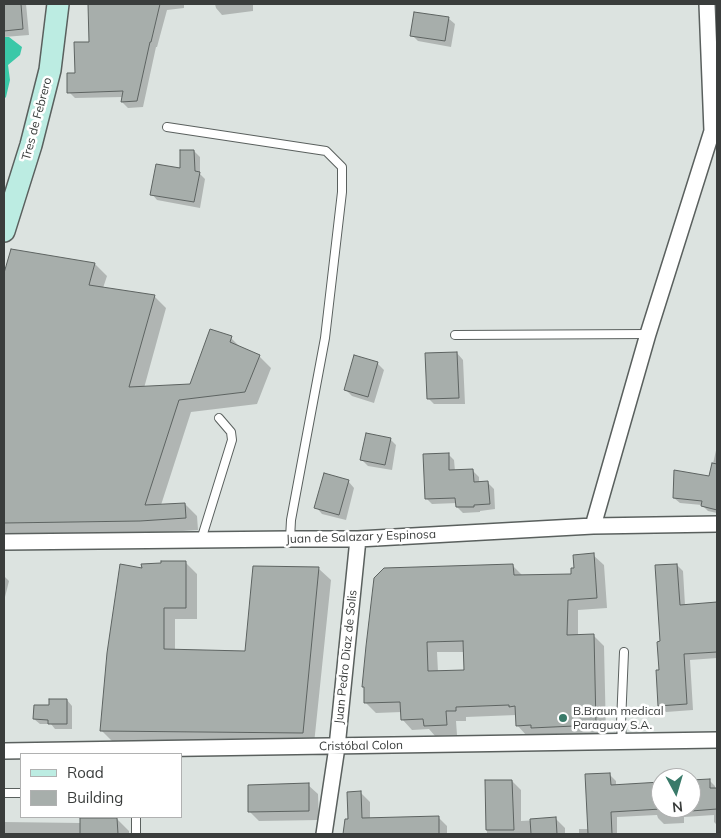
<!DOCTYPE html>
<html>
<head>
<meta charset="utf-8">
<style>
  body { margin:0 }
  #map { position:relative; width:721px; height:838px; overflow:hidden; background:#dce3e0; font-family:Mulish,sans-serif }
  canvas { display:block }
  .frame { position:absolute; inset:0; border:5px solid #3a3d3c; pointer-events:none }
  .legend { position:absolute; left:20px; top:753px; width:162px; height:65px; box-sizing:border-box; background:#fff; border:1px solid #b0b1b1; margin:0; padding:6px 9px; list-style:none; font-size:15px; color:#3a3d3c }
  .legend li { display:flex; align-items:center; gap:10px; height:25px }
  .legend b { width:25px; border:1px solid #b0b1b1 }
  .north { position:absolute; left:651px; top:768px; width:50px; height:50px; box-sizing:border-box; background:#fff; border:1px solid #b0b1b1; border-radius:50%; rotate:174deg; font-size:14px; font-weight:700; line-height:20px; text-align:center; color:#3a3d3c }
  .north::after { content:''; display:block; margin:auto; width:18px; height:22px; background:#397a69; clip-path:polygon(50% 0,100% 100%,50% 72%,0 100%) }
</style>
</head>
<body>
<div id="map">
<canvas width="721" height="838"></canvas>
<div class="frame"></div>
<ul class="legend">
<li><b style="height:6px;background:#bcece2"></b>Road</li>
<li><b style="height:14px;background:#a7aeab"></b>Building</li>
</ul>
<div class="north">N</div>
</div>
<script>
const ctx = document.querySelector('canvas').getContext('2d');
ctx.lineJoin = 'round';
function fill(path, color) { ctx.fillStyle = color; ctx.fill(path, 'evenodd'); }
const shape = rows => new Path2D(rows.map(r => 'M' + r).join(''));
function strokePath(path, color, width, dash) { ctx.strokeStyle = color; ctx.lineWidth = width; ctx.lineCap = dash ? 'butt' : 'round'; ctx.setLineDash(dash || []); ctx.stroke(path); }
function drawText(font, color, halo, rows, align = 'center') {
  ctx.font = font + ' Mulish,sans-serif'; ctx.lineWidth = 5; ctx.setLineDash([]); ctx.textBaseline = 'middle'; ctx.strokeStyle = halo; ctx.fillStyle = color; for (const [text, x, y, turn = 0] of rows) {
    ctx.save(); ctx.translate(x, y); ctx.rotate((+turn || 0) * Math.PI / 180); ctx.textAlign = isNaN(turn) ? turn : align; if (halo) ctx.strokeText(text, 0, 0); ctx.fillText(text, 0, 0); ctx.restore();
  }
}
const forest = shape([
  [4,37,9,37,22,47,20,55,8,65,10,80,6,97,4,99]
]);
const shadow = shape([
  [4,4,26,4,29,35,4,37],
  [88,4,184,4,184,8,167,10,157,47,156,47,143,107,128,108,122,102,123,97,75,98,69,92,91,43],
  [215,4,253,4,253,11,222,15,216,8],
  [448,18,455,24,451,47,418,41,412,35],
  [194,151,200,157,200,174,205,179,200,208,157,200,152,194,181,170],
  [12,251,95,264,107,276,103,288,154,296,166,308,144,388,191,385,231,338,242,349,259,356,271,368,257,404,191,412,161,505,185,504,197,516,198,530,153,533,4,535,4,278],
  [457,353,463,360,465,404,434,404,428,398],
  [355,357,378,364,384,370,374,403,352,396,346,390],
  [390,439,396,445,392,470,368,466,362,460],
  [717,446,717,513,708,511,702,505,680,503,674,498,710,477],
  [448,454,454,460,455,471,473,471,479,477,479,483,488,483,494,489,495,509,480,511,480,512,463,513,457,507,457,503,432,504,426,498],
  [348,481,354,488,346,520,322,514,316,507],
  [593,555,604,565,607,608,578,610,578,636,593,635,604,646,606,735,527,736,517,725,516,715,466,717,466,721,456,721,457,735,435,736,429,729,412,730,402,719,402,712,376,713,365,702,365,688,364,687,513,566,523,576,573,575],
  [437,652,465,652,465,671,438,672],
  [185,562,197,574,197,619,175,619,175,651,246,652,319,569,331,580,314,744,113,742,101,730,143,569],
  [677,565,683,571,685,605,717,603,717,658,690,660,693,710,666,712,660,706,661,643],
  [4,576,9,581,4,601],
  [4,683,5,684,5,700,4,700],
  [67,700,72,706,72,729,55,729,51,724,40,724,34,719,50,706],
  [610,775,616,781,616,786,656,784,656,782,661,782,661,808,691,808,691,781,709,780,715,786,715,789,717,789,717,825,714,822,714,815,684,817,684,823,664,824,658,818,657,815,617,817,617,834,579,834,579,829,589,829],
  [512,781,521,790,521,821,556,819,565,828,565,834,487,834,486,782],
  [308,785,318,794,319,820,259,821,249,811],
  [361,793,370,802,370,819,438,817,447,826,447,834,344,834,346,820,349,820],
  [117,819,129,831,129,834,4,834,4,822,81,823]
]);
const building = shape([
  [4,4,21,4,23,29,4,31,4,4],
  [88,4,160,4,151,42,150,42,137,101,121,102,123,91,67,93,67,73,75,73,74,42,89,42,88,4],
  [414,12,449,17,445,41,410,36,414,12],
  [180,150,194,150,195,171,200,172,194,202,150,195,156,164,180,168,180,150],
  [11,249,95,263,89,285,155,295,129,387,190,384,210,329,232,336,230,342,260,355,245,392,179,400,145,505,185,503,186,518,140,521,4,523,4,273,11,249],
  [457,352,459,398,427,399,425,353,457,352],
  [354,355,378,362,368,397,344,390,354,355],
  [366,433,391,438,385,465,360,460,366,433],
  [449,453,449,470,473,469,474,482,488,481,490,504,474,505,474,507,456,507,455,498,425,499,423,454,449,453],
  [712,463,717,464,717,510,701,506,702,501,673,498,674,470,709,476,712,463],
  [324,473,349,480,339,515,314,508,324,473],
  [594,553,597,598,568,600,567,635,594,634,596,725,531,728,531,725,516,726,515,706,509,707,509,705,456,707,456,711,446,711,447,725,424,726,423,719,401,720,400,702,364,703,364,687,362,687,366,646,374,578,384,568,513,564,514,575,571,574,571,568,574,568,573,555,594,553],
  [463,641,464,670,428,671,427,642,463,641],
  [161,561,186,561,186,608,164,608,164,649,245,651,253,566,319,567,303,733,100,731,107,653,120,564,142,568,141,564,161,563,161,561],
  [677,564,680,605,717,602,717,652,684,654,687,704,658,706,656,670,659,670,657,642,660,641,655,565,677,564],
  [49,699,67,699,67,724,48,724,48,720,33,719,34,705,49,705,49,699],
  [610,773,611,785,661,782,661,809,611,812,612,834,588,834,585,774,610,773],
  [710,779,710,788,717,788,717,809,691,811,691,780,710,779],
  [485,780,512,780,514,830,486,830,485,780],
  [309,783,309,811,248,812,248,785,309,783],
  [361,791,362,818,439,816,439,834,343,834,345,819,348,819,347,792,361,791],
  [556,817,557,834,531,834,530,819,556,817],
  [80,818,117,818,118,834,80,834,80,818]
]);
const lane = shape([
  [167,127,326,151,342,167,342,192,325,338,291,520,290,539],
  [455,335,648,334],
  [201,540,232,440,231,432,219,418],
  [622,742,621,723,624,652],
  [4,793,21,793],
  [136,834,136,817]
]);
const street = shape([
  [593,526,648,334,712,131,707,4],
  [4,542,290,539,358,539,593,526,717,524],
  [4,751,717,740],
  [324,834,337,747,358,539]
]);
const secondary = shape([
  [4,231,31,145,50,70,58,4]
]);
const markers = [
  [563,718,5,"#397a69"]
];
const streetNames = [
  ["Tres de Febrero",37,119,-75],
  ["Juan de Salazar y Espinosa",361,537,-2],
  ["Juan Pedro Diaz de Solis",346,657,-84],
  ["Cristóbal Colon",361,746,-1]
];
const poiNames = [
  ["B.Braun medical",573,711],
  ["Paraguay S.A.",573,725]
];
fill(forest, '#3bc8a8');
fill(shadow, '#0003');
fill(building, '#a7aeab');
strokePath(building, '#5d6361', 1);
strokePath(lane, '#5a605e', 10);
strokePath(street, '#5a605e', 18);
strokePath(secondary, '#5a605e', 24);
strokePath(lane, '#fff', 8);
strokePath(street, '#fff', 15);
strokePath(secondary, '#bcece2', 21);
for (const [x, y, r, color] of markers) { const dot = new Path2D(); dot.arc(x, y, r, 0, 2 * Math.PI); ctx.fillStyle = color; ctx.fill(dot); strokePath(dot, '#fff', 2); }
drawText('12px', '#3a3d3c', '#fff', streetNames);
drawText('12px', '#3a3d3c', '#fff', poiNames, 'left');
</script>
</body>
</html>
